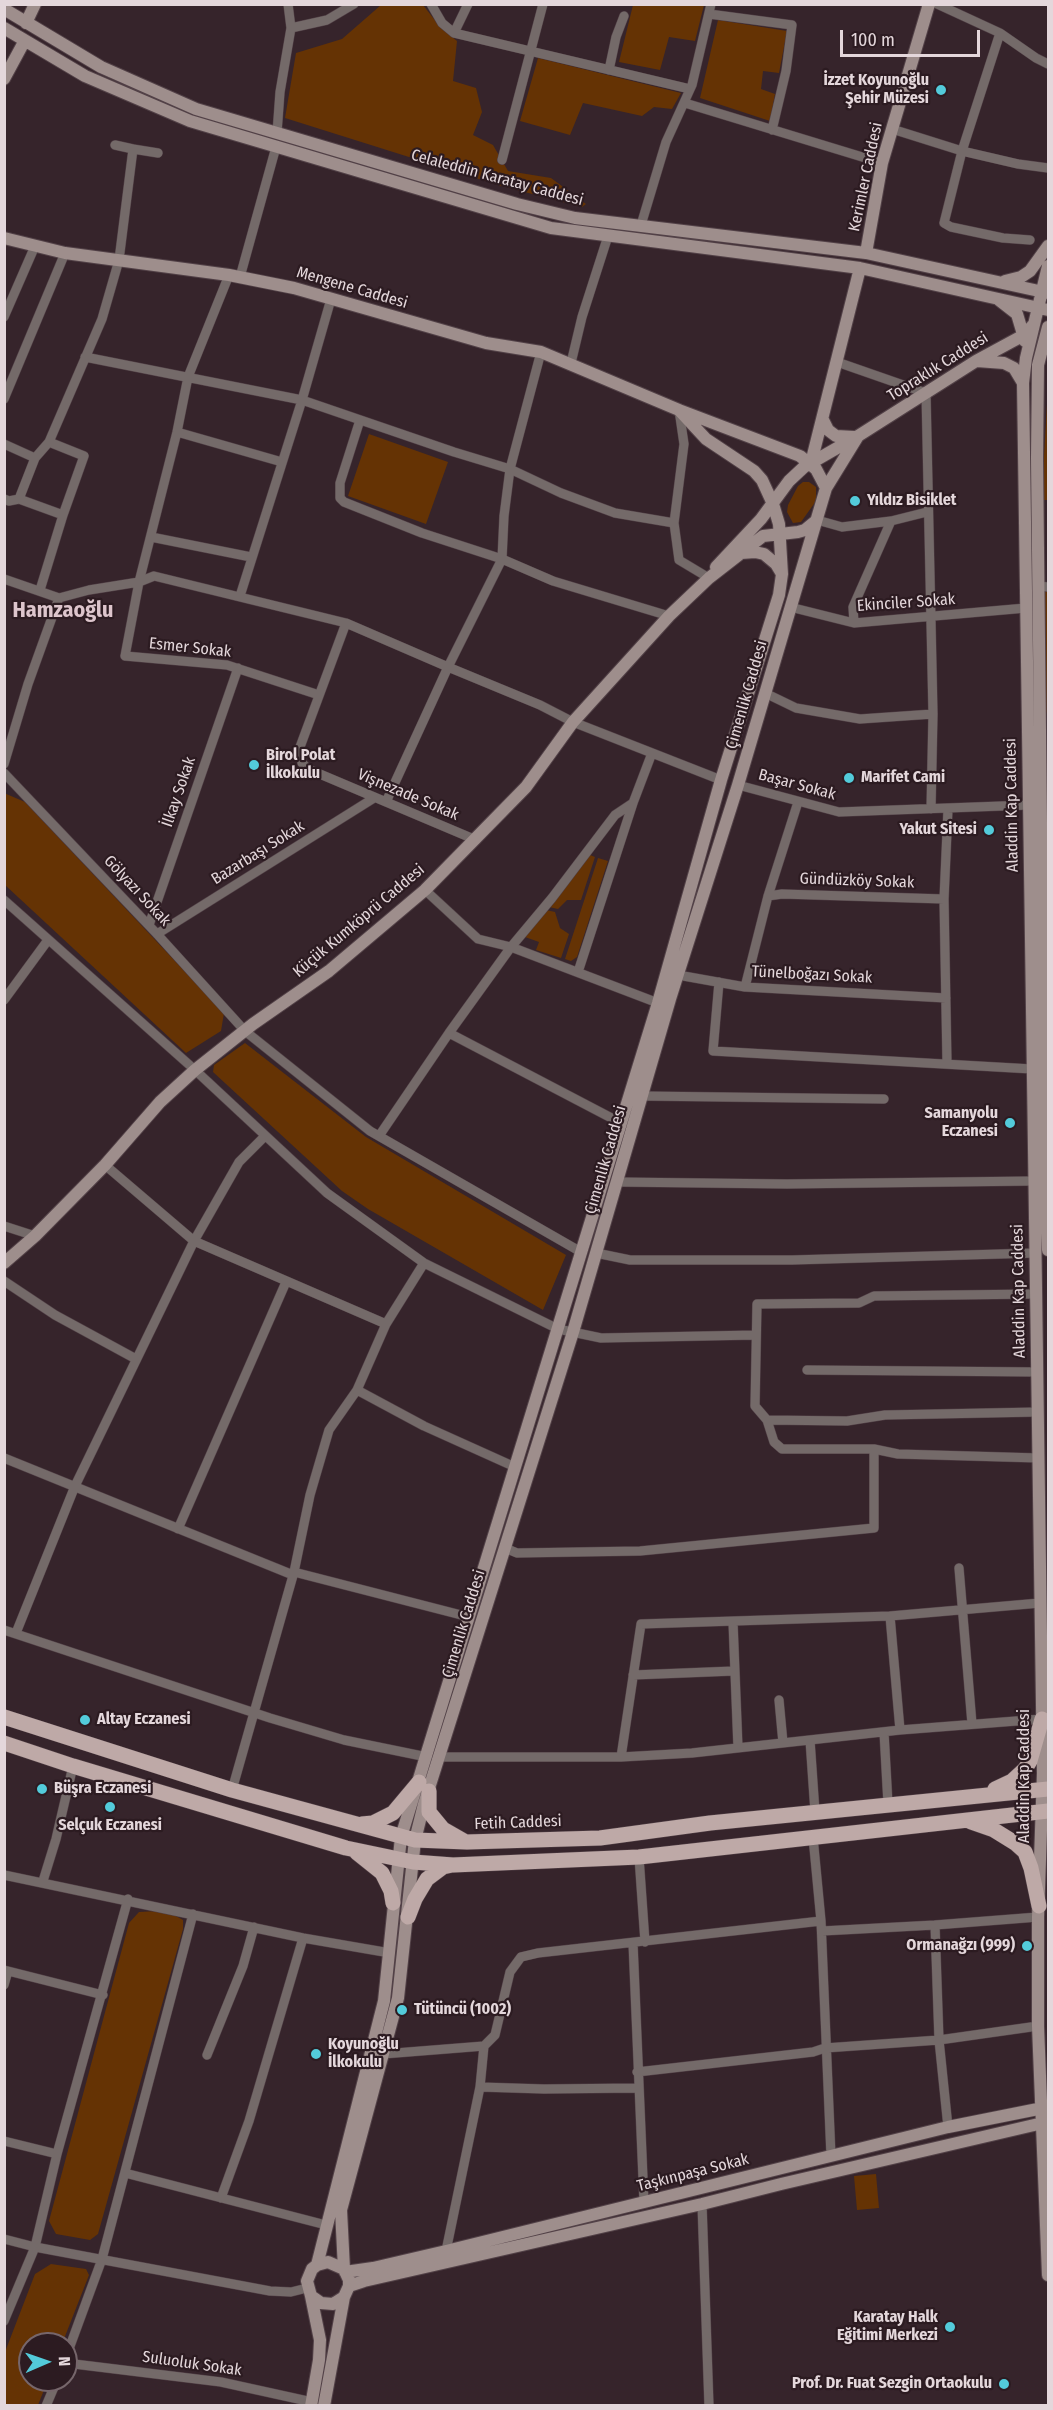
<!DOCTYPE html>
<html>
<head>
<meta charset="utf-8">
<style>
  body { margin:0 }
  #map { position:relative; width:1053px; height:2410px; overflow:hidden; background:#36242b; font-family:"Fira Sans Condensed",sans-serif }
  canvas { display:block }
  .frame { position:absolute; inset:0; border:6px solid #e4d7db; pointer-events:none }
  .north { position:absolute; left:18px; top:2332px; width:60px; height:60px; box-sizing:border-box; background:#2c1b21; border:2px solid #76666b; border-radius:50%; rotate:88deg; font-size:16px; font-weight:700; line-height:24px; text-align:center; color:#e4d7db }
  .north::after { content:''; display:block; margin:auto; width:21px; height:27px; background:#53cbda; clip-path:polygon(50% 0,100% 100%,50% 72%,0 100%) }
  .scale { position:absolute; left:840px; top:30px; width:140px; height:27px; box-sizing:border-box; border:3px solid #e4d7db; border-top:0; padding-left:8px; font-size:18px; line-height:21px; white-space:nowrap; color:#e4d7db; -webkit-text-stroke:4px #2c1b21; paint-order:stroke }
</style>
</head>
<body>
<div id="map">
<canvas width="1053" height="2410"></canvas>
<div class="frame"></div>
<div class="north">N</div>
<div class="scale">100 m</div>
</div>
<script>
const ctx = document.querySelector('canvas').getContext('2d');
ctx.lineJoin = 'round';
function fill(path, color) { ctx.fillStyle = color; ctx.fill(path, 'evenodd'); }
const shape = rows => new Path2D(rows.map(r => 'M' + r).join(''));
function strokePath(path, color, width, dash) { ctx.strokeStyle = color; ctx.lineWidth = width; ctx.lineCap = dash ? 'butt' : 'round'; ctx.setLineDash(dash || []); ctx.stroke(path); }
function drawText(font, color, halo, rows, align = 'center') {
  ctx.font = font + ' "Fira Sans Condensed",sans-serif'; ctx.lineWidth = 4.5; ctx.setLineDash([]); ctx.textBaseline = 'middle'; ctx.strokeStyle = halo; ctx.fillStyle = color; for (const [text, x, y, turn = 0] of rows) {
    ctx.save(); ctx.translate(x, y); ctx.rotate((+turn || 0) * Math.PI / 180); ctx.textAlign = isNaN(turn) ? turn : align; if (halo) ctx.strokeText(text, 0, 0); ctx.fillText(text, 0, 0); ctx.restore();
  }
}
const green = shape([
  [381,5,423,5,441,28,457,41,453,81,476,88,482,112,473,135,493,145,508,171,551,178,586,204,582,207,498,185,285,118,296,53,342,39],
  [633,5,704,5,695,41,669,37,660,70,619,62],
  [718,20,787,31,779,73,763,71,761,89,775,94,770,121,700,98],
  [538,58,681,93,672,109,654,107,642,116,583,103,570,135,520,121],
  [1048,387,1048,500,1043,500,1044,456],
  [369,434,448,462,426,524,348,496],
  [803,482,809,482,816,487,816,501,801,522,793,523,787,512,788,505,798,486],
  [1040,591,1048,591,1048,722,1042,689],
  [4,793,25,802,224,1013,221,1031,186,1053,5,885],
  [590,855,595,857,581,900,567,900,558,909,549,907],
  [598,858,608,861,577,957,571,961,565,959],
  [546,910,555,912,560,928,569,934,561,958,536,950,539,942,525,937],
  [245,1043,366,1137,566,1255,543,1310,368,1209,342,1191,213,1072,214,1065],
  [159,1911,174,1915,183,1920,183,1929,98,2234,90,2240,56,2234,49,2221,129,1923,139,1912],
  [876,2174,879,2208,857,2210,854,2176],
  [51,2264,86,2269,89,2275,62,2344,30,2344,30,2380,48,2380,38,2405,5,2405,5,2352,35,2274]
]);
const street = shape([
  [431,4,442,23,454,33,690,89],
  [937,4,1000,33,1036,58,1048,64],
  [709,14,792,25,786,71,772,130],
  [291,28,327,20,354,4],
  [454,33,468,4],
  [1000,33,962,151,944,223,951,227,1003,238,1030,240],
  [609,70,616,37,624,16],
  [685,103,882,163],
  [892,129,962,151,1018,164,1048,168],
  [277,133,280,92,291,28,288,4],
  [133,149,158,153],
  [502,160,543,4],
  [641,225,666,142,692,85,711,4],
  [229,275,188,377,177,432,139,582,125,656,227,665,319,695],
  [240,277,276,147],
  [4,317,35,246],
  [85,357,302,400,454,452,510,469,561,493,615,513,674,523],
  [837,362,926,393,933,714,931,809],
  [571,363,582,317,608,236],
  [4,399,65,253],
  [679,410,684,444,674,523,679,560,709,578],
  [360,420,340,483,340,498,344,502,422,533,502,559,553,581,669,616],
  [177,432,282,462],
  [4,444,35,458,19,499],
  [35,458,49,442,102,319,119,260,133,149,115,145],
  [4,499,9,501,19,499,63,515],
  [817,520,842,527,891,521,853,607,854,623],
  [891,521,927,512],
  [151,537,251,557],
  [4,579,59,598],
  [1039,586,1048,587],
  [40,590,63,515,84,456,49,442],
  [240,596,302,400,331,299],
  [790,607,854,623,1026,608],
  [346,623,300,747,302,763,308,769,476,840],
  [765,693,796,708,860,719,933,714],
  [4,764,28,684,59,598,89,590,139,582,154,576,346,623,448,667,502,559,504,516,510,469,541,352],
  [4,773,157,934,245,1031,370,1131,581,1252],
  [738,785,839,812,1029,805],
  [386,802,448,667,540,705,573,722,721,780],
  [425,890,478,939,511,947,658,1003],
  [768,896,782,894,944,899],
  [4,900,195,1070,327,1193,424,1263,558,1329,601,1338,756,1335],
  [149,925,238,668],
  [157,934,374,798],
  [578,972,633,803],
  [678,975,745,987,946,998],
  [719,982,713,1051,1032,1069],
  [745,987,768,896,798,802],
  [4,1000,48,940],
  [449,1033,621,1123],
  [947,1063,944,899,948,809],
  [642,1096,884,1099],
  [379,1136,449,1033,511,947,552,898,615,815,633,803,652,753],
  [105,1165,194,1241,386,1324],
  [617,1182,787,1184,1033,1181],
  [4,1226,35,1236],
  [596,1253,630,1260,792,1260,1035,1253],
  [4,1281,55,1315,136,1359],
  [1035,1294,874,1296,859,1303,757,1304,755,1406,767,1420,774,1442,782,1449,874,1449,898,1454,1039,1458],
  [807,1370,1037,1372],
  [357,1390,424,1426,515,1467],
  [767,1420,847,1421,885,1415,1038,1412],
  [4,1458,293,1575],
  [178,1529,286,1282],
  [505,1548,517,1553,640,1551,874,1528,874,1449],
  [959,1568,972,1724],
  [294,1572,469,1617],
  [890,1616,900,1730],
  [733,1622,738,1748],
  [4,1630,270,1718,344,1740,427,1757],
  [16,1633,75,1486,194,1241,239,1162,265,1136],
  [633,1675,734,1671],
  [779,1700,783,1743],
  [884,1732,888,1804],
  [810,1740,815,1812],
  [441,1757,621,1757,692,1753,900,1730,1042,1719],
  [621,1757,641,1624,890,1616,1040,1603],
  [232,1790,294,1572,310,1495,329,1430,357,1390,386,1324,424,1263],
  [813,1837,821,1921,831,2156],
  [639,1857,645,1942],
  [4,1875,303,1938,390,1953],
  [43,1881,56,1839,73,1766],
  [935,1925,1038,1917],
  [822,1931,935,1925,939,2040,948,2127],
  [633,1943,644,2202],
  [4,1970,103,1995],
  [4,1985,8,1971],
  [383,2054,484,2046],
  [207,2055,243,1966,254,1927],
  [637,2072,813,2052,825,2048,939,2040,1038,2026],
  [480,2087,544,2089,638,2088],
  [4,2141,57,2154],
  [125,2173,326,2225],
  [221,2198,249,2121,303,1938],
  [702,2204,709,2406],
  [4,2239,35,2247,270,2291,291,2292,307,2288],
  [446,2251,480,2087,484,2046,495,2035,510,1972,521,1957,538,1953,821,1921],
  [4,2321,35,2247,57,2154,128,1899],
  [66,2357,102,2259,193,1914],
  [66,2363,221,2382,312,2402],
  [46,2406,57,2380]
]);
const secondary = shape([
  [4,9,101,67,196,109,517,204,575,218,866,253,1048,293],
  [26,23,35,4],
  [4,28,85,76,190,121,551,228,860,268,1048,310],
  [4,79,24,42],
  [4,238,65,253,229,275,294,288,486,343,541,352,679,410,800,456,816,469,826,488],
  [866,253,882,163,929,4],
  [1048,266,1026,358,1023,383,1043,1773,1038,1917,1038,2026,1048,2275],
  [1005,281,1021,277,1030,271,1048,246],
  [999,300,1017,314,1025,341],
  [1048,327,1038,365,1037,458,1045,1186,1048,1250],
  [977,361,1004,363,1014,368,1023,383],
  [823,420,828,430,836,436,854,437],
  [811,463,860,268],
  [741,553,755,552,764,554,776,564,782,574],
  [716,567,761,519,789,481,804,467,858,436,976,361,1024,335,1034,324],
  [4,1263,35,1236,105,1165,160,1102,195,1070,253,1024,329,971,425,890,526,787,573,722,669,616,709,578,763,536,798,532,805,530,816,521],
  [317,2265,384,2001,401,1837,658,1003,721,780,779,595,782,574,779,524,773,504,762,480,754,471,706,439,679,410],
  [344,2269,328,2262,317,2265,312,2269,307,2281,311,2296,321,2303,333,2304,344,2297,349,2286,349,2280,344,2269,341,2210,398,1998,415,1840,424,1804,573,1332,670,999,738,785,826,488,858,436],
  [345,2272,373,2268,446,2251,948,2127,1048,2107],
  [349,2286,364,2281,702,2204,781,2184,1047,2122],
  [311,2296,320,2340,319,2360,311,2406],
  [324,2406,344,2297]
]);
const primary = shape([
  [4,1717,232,1790,415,1840,467,1842,600,1838,710,1823,1048,1789],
  [4,1743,73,1766,346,1848,413,1862,453,1865,639,1857,1048,1811],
  [995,1789,1012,1781,1025,1769,1030,1761,1042,1719],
  [429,1791,429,1812,443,1829,464,1841],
  [971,1822,994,1830,1015,1843,1025,1852,1031,1868,1039,1906],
  [362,1824,373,1823,393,1813,419,1782],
  [357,1853,382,1873,391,1891,393,1903],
  [408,1917,415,1899,427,1879,443,1867,452,1865]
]);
const markers = [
  [941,90,6,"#53cbda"],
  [855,501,6,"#53cbda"],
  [254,765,6,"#53cbda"],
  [849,778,6,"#53cbda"],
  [989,830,6,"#53cbda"],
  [1010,1123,6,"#53cbda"],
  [85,1720,6,"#53cbda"],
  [42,1789,6,"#53cbda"],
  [110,1807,6,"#53cbda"],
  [1027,1946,6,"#53cbda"],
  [402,2010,6,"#53cbda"],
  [316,2054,6,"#53cbda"],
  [950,2327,6,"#53cbda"],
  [1004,2384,6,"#53cbda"]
];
const poiNames = [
  ["İzzet Koyunoğlu",929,81,"right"],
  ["Şehir Müzesi",929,99,"right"],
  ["Yıldız Bisiklet",867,501],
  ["Birol Polat",266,756],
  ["İlkokulu",266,774],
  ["Marifet Cami",861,778],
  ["Yakut Sitesi",977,830,"right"],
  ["Samanyolu",998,1114,"right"],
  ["Eczanesi",998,1132,"right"],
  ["Altay Eczanesi",97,1720],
  ["Büşra Eczanesi",54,1789],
  ["Selçuk Eczanesi",110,1826,"center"],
  ["Ormanağzı (999)",1015,1946,"right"],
  ["Tütüncü (1002)",414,2010],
  ["Koyunoğlu",328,2045],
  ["İlkokulu",328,2063],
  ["Karatay Halk",938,2318,"right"],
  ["Eğitimi Merkezi",938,2336,"right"],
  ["Prof. Dr. Fuat Sezgin Ortaokulu",992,2384,"right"]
];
const streetNames = [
  ["Kerimler Caddesi",866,177,-78],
  ["Celaleddin Karatay Caddesi",497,178,15],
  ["Mengene Caddesi",352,288,16],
  ["Topraklık Caddesi",938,367,-32],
  ["Ekinciler Sokak",906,603,-4],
  ["Esmer Sokak",190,648,6],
  ["Çimenlik Caddesi",747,695,-74],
  ["Başar Sokak",797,785,15],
  ["İlkay Sokak",179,792,-71],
  ["Vişnezade Sokak",408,795,23],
  ["Aladdin Kap Caddesi",1012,805,-91],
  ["Bazarbaşı Sokak",258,853,-32],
  ["Gündüzköy Sokak",857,881,2],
  ["Gölyazı Sokak",137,891,47],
  ["Küçük Kumköprü Caddesi",359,921,-40],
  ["Tünelboğazı Sokak",812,975,3],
  ["Çimenlik Caddesi",606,1160,-74],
  ["Aladdin Kap Caddesi",1019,1291,-91],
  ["Çimenlik Caddesi",464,1624,-73],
  ["Aladdin Kap Caddesi",1025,1776,-90],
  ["Fetih Caddesi",518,1823,-2],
  ["Taşkınpaşa Sokak",693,2173,-14],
  ["Suluoluk Sokak",192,2364,8]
];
const districtNames = [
  ["Hamzaoğlu",63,611]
];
fill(green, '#653304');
strokePath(street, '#524147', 10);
strokePath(secondary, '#524147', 14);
strokePath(primary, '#524147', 16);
strokePath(street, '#746a69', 9);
strokePath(secondary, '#9e8e8c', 12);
strokePath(primary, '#bea9a7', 15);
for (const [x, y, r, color] of markers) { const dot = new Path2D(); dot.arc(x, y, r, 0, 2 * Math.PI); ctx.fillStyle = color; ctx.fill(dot); strokePath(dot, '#2c1b21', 2); }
drawText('bold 16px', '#e4d7db', '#2c1b21', poiNames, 'left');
drawText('16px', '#e4d7db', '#2c1b21', streetNames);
drawText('bold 22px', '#ddc5cc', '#2c1b21', districtNames);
</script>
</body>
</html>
